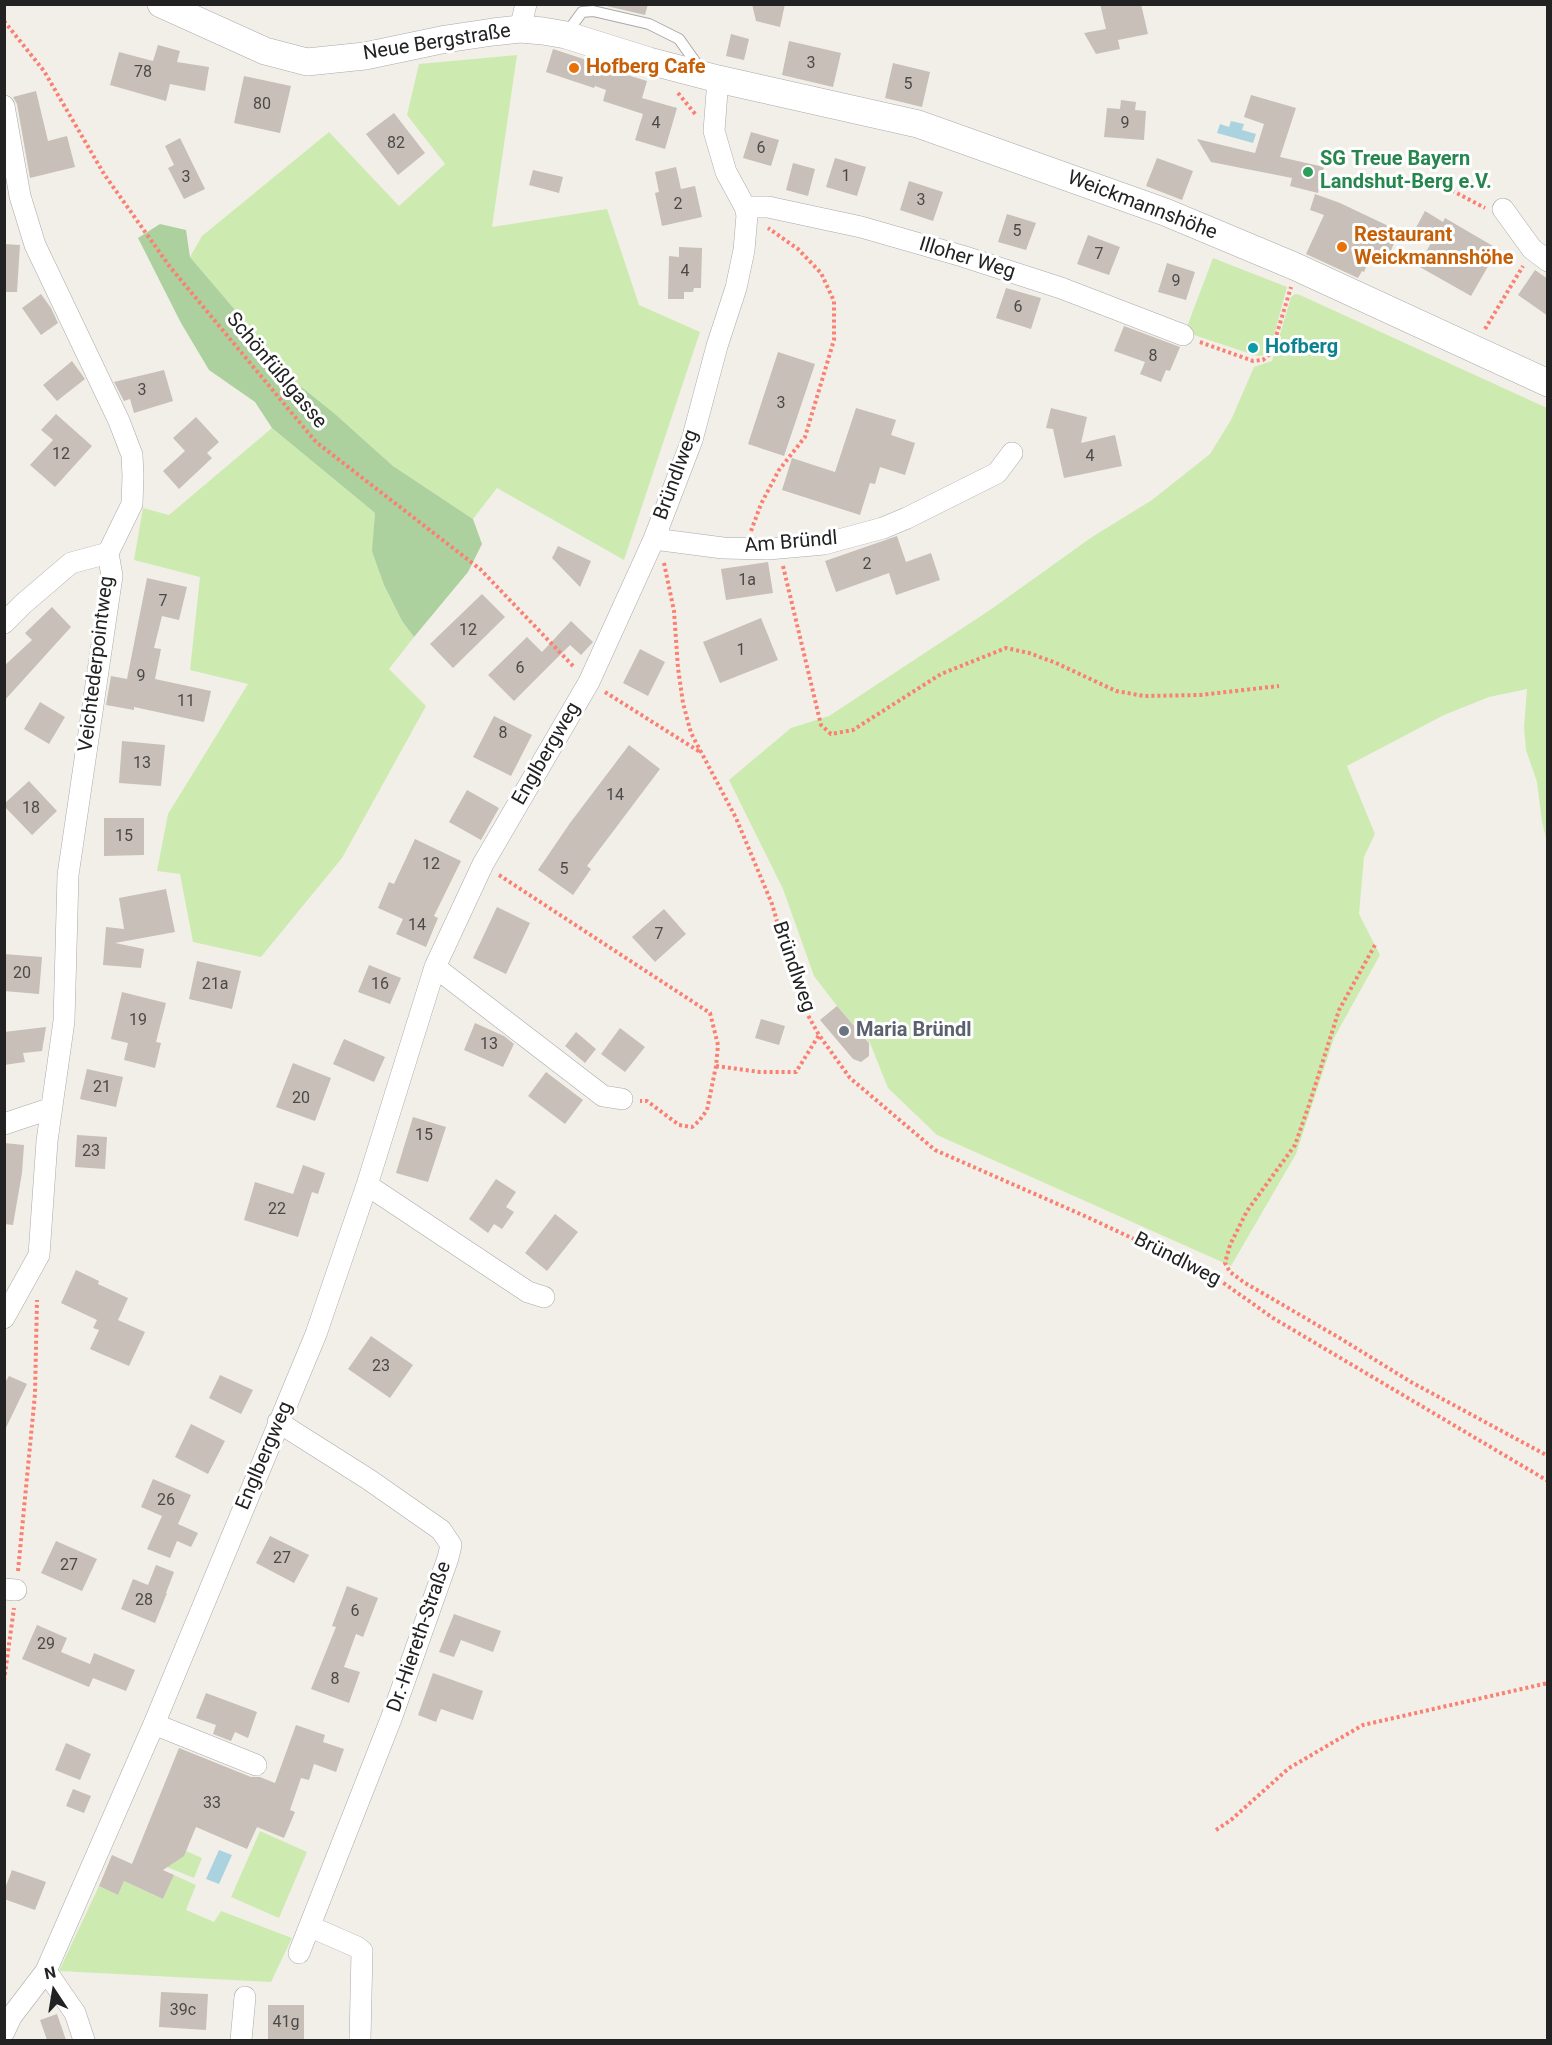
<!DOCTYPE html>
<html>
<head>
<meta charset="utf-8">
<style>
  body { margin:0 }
  #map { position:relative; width:1552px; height:2045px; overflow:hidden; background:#f2efe9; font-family:Roboto,sans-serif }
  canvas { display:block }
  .frame { position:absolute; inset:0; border:6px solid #222; pointer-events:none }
  .north { position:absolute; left:24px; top:1961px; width:60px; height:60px; -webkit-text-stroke:4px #fff; paint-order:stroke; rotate:348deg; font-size:16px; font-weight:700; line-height:24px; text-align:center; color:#222 }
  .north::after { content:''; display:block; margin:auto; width:21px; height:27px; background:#222; clip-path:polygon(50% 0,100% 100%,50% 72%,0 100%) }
</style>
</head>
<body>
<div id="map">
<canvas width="1552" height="2045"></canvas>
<div class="frame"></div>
<div class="north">N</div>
</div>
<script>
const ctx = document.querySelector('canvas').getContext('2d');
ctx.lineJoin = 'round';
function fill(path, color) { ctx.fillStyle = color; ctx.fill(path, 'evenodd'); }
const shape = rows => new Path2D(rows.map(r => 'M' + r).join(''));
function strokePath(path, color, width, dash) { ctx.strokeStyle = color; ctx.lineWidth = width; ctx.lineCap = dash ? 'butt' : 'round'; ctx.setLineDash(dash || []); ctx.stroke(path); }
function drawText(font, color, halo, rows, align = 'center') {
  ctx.font = font + ' Roboto,sans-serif'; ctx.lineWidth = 6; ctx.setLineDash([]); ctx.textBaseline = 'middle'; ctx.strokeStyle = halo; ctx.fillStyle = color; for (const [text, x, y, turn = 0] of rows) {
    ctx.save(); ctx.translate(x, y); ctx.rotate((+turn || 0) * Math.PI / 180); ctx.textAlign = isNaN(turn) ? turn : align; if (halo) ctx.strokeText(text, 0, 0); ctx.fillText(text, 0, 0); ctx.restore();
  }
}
const grass = shape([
  [517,55,492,227,607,209,639,305,700,332,624,560,497,488,473,519,393,466,334,413,299,385,190,257,202,236,329,132,399,206,445,164,407,115,419,64],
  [1213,258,1287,287,1271,347,1267,354,1260,356,1254,355,1185,332],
  [1295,294,1300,295,1547,408,1547,842,1542,822,1537,782,1526,750,1524,727,1527,689,1489,697,1444,715,1347,766,1375,834,1364,857,1359,914,1380,955,1334,1038,1296,1154,1231,1266,937,1135,888,1088,870,1043,837,1006,814,976,783,889,729,780,791,728,829,716,990,610,1092,537,1152,500,1210,454,1231,420,1254,367,1272,361,1291,297],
  [272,428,375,513,373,551,384,585,402,621,414,637,389,669,426,706,342,858,261,957,193,942,180,874,157,871,168,814,248,684,190,670,200,577,134,560,143,508,169,515],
  [260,1831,307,1852,279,1918,231,1897],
  [186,1851,202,1858,194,1878,162,1865],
  [174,1875,196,1885,186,1910,214,1922,221,1911,292,1938,271,1982,59,1971,99,1886,118,1895,124,1881,163,1899]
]);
const forest = shape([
  [160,224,186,230,190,257,299,385,334,413,393,466,473,519,482,544,468,572,414,637,402,621,384,585,372,551,375,513,272,428,255,402,209,370,181,323,138,238]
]);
const water = shape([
  [1231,121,1244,124,1242,130,1256,134,1253,143,1217,133,1220,124,1229,127],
  [219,1850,232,1855,219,1884,206,1879]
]);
const building = shape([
  [598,4,648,4,645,15],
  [752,4,785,4,780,27,756,21],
  [1100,4,1141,4,1148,34,1118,40,1120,49,1096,54,1084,33,1106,29],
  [731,34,749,39,744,60,726,56],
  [789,41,841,53,833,87,782,75],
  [158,45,180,51,177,62,209,67,205,91,170,84,166,101,110,85,119,52,153,61],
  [553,49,602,65,601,67,647,81,642,98,677,108,665,149,635,140,643,114,603,101,606,90,595,86,594,88,546,72],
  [893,63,930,72,922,107,885,98],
  [244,76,291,86,280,133,234,123],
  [36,91,48,141,67,136,75,167,30,178,17,104,13,97],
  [1251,95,1296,108,1280,157,1324,167,1318,193,1290,186,1292,178,1211,162,1197,139,1255,153,1264,124,1244,117],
  [1121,100,1136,102,1135,110,1146,111,1144,140,1104,137,1107,108,1120,109],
  [394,113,425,153,398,175,366,134],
  [751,132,779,140,771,166,743,158],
  [180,138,205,189,184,199,168,168,174,165,165,146],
  [835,158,866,167,857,196,826,187],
  [1157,158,1193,171,1182,200,1146,186],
  [793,163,815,169,808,196,786,190],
  [676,167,681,189,695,186,702,217,662,226,655,193,659,192,655,172],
  [533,170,563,177,559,193,529,185],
  [909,181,943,192,933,221,900,210],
  [1315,194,1340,203,1399,231,1385,265,1370,257,1364,272,1362,271,1358,278,1306,254,1324,215,1310,210],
  [1425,211,1443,222,1445,218,1498,249,1471,296,1418,266,1431,243,1413,233],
  [1007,214,1036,223,1026,250,998,242],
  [1088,235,1120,247,1109,275,1077,264],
  [4,244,20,245,17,292,4,292],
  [679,247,702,248,701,288,694,288,693,292,684,292,684,299,668,299,669,256,679,257],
  [1167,263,1195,272,1186,300,1158,292],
  [1535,270,1548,279,1548,316,1518,295],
  [1006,288,1041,298,1031,329,996,318],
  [41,294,51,308,58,323,41,335,22,308],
  [1124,326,1180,347,1170,371,1166,370,1161,382,1140,374,1145,362,1114,351],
  [778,352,815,364,784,456,748,444],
  [72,361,85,379,57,401,43,385],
  [164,370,173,401,134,413,130,399,124,401,114,382],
  [856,408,896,420,891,435,915,443,905,475,880,467,875,484,870,483,860,515,782,490,792,458,835,472],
  [1051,408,1087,417,1081,443,1115,435,1122,466,1064,478,1053,429,1046,428],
  [56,414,92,446,55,487,30,465,53,440,41,430],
  [196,417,219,442,207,453,212,458,179,489,163,471,185,451,173,438],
  [897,536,906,562,931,553,940,580,896,595,889,573,836,592,825,561],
  [558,546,591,561,580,587,552,558],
  [768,562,773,593,726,600,721,569],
  [147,578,187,587,179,620,162,616,154,648,161,649,155,679,211,691,204,722,134,707,134,710,106,705,111,676,127,679],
  [482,594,505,617,453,668,430,644],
  [52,607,71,627,4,701,4,666,32,640,25,633],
  [761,618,778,660,720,683,703,642],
  [571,621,593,642,581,655,570,645,514,701,488,675,527,637,542,652],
  [640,649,665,662,648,696,623,683],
  [40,702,65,717,49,744,24,729],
  [494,716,532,735,511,776,473,757],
  [122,741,165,745,161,786,119,783],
  [629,745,660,769,587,866,591,869,573,895,538,870,570,823],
  [29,781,57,811,32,835,4,806,4,804],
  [467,790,499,808,481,840,449,822],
  [104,818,144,818,144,855,104,856],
  [415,839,461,861,434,916,438,918,426,947,396,934,403,919,378,908,389,882,394,884],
  [166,889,175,932,115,943,144,949,141,968,103,965,106,927,124,929,119,898],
  [497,907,530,923,506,974,473,958],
  [664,909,686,934,655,962,632,937],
  [4,954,42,957,39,994,4,991],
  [197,961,241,971,232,1009,189,999],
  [369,965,401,978,390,1004,358,992],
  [122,992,166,1003,156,1042,161,1043,155,1068,124,1060,128,1043,111,1039],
  [837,1006,869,1043,869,1056,861,1062,853,1059,820,1020],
  [761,1019,785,1026,779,1045,755,1038],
  [475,1023,504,1036,514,1044,503,1067,464,1050],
  [46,1027,42,1051,23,1053,25,1062,4,1065,4,1032],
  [620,1028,645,1047,625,1072,601,1054],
  [576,1032,596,1049,585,1063,565,1046],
  [344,1039,385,1057,374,1082,333,1064],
  [293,1063,331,1078,315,1121,276,1107],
  [87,1069,123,1077,116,1107,80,1099],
  [546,1072,583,1100,565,1124,528,1096],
  [413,1117,446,1127,428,1182,396,1173],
  [77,1135,107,1137,105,1169,75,1167],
  [4,1143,24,1145,22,1173,13,1225,4,1224],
  [303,1165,325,1173,318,1194,312,1192,298,1237,244,1220,255,1182,293,1194],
  [496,1179,516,1192,506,1207,514,1212,502,1229,494,1224,488,1233,469,1219],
  [555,1214,578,1232,547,1271,525,1253],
  [76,1270,99,1281,98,1284,128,1298,118,1320,145,1332,129,1366,90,1349,99,1330,93,1328,97,1320,61,1303],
  [371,1336,413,1365,390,1398,348,1369],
  [220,1375,253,1390,241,1414,209,1398],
  [9,1376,27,1384,4,1432,4,1384],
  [191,1424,225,1441,208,1474,175,1457],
  [153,1479,191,1495,178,1524,198,1533,191,1547,177,1541,170,1558,147,1549,162,1516,141,1507],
  [270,1536,309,1555,294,1583,256,1563],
  [56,1541,97,1559,82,1591,41,1573],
  [156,1565,174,1572,166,1593,167,1593,155,1623,121,1609,133,1579,148,1585],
  [347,1586,378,1598,363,1637,356,1634,344,1667,360,1672,349,1703,311,1689,336,1627,332,1626],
  [454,1614,501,1631,493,1652,461,1640,454,1657,439,1652],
  [37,1625,67,1638,61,1652,90,1664,94,1653,135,1670,126,1691,93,1678,89,1687,22,1659],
  [433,1673,483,1691,473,1720,441,1709,436,1722,418,1715],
  [206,1693,257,1712,248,1738,235,1732,231,1741,213,1734,216,1725,196,1718],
  [296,1725,325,1735,323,1742,344,1749,336,1772,314,1764,309,1780,301,1778,290,1810,295,1812,284,1838,257,1827,247,1849,196,1827,184,1856,163,1870,174,1875,163,1899,124,1881,118,1895,99,1886,112,1855,132,1864,179,1748,251,1777,260,1777,275,1783],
  [66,1743,91,1754,80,1780,55,1770],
  [73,1789,91,1796,84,1813,66,1806],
  [12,1870,46,1882,35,1910,4,1899,4,1891],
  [161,1992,208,1994,206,2030,159,2027],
  [268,2005,304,2005,304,2040,268,2040],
  [57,2014,66,2040,47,2040,40,2020]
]);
const path = shape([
  [4,21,44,71,104,174,170,267,316,442,480,569,574,667],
  [678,93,696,115],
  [1436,182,1485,208],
  [1485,329,1523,266],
  [1200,342,1253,361,1263,360,1271,353,1291,287],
  [751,531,761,504,779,470,805,437,834,340,834,301,821,273,798,249,768,228],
  [664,563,674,611,678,668,683,703,691,733,736,818,772,904,800,1001,819,1035,850,1078,935,1150,1087,1217,1215,1277,1273,1318,1548,1481],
  [783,566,821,725,831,734,853,730,941,674,1006,648,1029,653,1056,663,1116,691,1144,696,1200,695,1279,686],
  [605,692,700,752],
  [499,875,710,1013,718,1045,716,1066,707,1110,699,1121,692,1127,679,1125,647,1101,640,1101],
  [1375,945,1339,1010,1309,1105,1295,1145,1247,1211,1230,1245,1225,1263,1230,1272,1245,1283,1338,1337,1411,1382,1548,1456],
  [716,1066,760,1072,796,1072,819,1035],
  [18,1571,35,1394,37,1300],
  [4,1681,14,1608],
  [1216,1830,1231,1820,1289,1768,1363,1725,1548,1683]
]);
const service = shape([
  [566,34,582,12,593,11,649,24,679,39,701,70]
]);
const minor = shape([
  [520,29,526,4],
  [4,106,20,196,35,245,119,421,132,455,133,476,132,504,108,553,112,576,68,875,64,1021,47,1141,39,1255,4,1318],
  [745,207,768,207,861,227,962,256,1061,288,1183,335],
  [1503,209,1532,249,1548,261],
  [654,539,723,548,768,549,824,544,883,528,907,518,997,473,1012,453],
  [4,623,23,604,71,563,108,553],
  [435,967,603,1096,622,1099],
  [4,1124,52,1108],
  [367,1185,528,1292,544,1297],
  [278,1422,368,1479,441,1530,451,1545,448,1558,391,1719,299,1953],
  [4,1589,16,1590],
  [154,1724,256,1765],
  [311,1927,357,1947,362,1951,360,2040],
  [46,1971,75,2013,84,2040],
  [4,2032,11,2017,46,1971,154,1724,316,1334,367,1185,435,967,483,864,589,682,654,539,692,440,717,346,736,288,744,250,747,215,745,207,726,172,714,131,718,79],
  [241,2040,245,1997]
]);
const tertiary = shape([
  [161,4,265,51,307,62,365,56,446,39,493,32,520,29,543,31,566,35,649,61,718,79,918,124,1165,212,1294,266,1548,383]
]);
const markers = [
  [574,68,6,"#e8710a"],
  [1308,172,6,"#2e9e5b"],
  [1342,247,6,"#e8710a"],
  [1253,348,6,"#0f9aa8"],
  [844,1031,6,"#6b7280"]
];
const numberNames = [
  ["3",811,64],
  ["78",143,73],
  ["5",908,85],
  ["80",262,105],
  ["4",656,124],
  ["9",1125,124],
  ["82",396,144],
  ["6",761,149],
  ["1",846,177],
  ["3",186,178],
  ["3",921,201],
  ["2",678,205],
  ["5",1017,232],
  ["7",1099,255],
  ["4",685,272],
  ["9",1176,282],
  ["6",1018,308],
  ["8",1153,357],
  ["3",142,391],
  ["3",781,404],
  ["12",61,455],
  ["4",1090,457],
  ["2",867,565],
  ["1a",747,581],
  ["7",163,602],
  ["12",468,631],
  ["1",741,651],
  ["6",520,669],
  ["9",141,677],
  ["11",186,702],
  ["8",503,734],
  ["13",142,764],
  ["14",615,796],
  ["18",31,809],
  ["15",124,837],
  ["12",431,865],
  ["5",564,870],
  ["14",417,926],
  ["7",659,935],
  ["20",22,974],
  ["21a",215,985],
  ["16",380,985],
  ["19",138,1021],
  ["13",489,1045],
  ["21",102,1088],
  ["20",301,1099],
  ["15",424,1136],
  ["23",91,1152],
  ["22",277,1210],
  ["23",381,1367],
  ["26",166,1501],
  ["27",282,1559],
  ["27",69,1566],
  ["28",144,1601],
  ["6",355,1612],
  ["29",46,1645],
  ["8",335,1680],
  ["33",212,1804],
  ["39c",183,2011],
  ["41g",286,2023]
];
const streetNames = [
  ["Neue Bergstraße",437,43,-9],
  ["Weickmannshöhe",1142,206,21],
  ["Illoher Weg",967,259,17],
  ["Schönfüßlgasse",276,371,50],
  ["Bründlweg",677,475,-70],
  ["Am Bründl",791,543,-5],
  ["Veichtederpointweg",97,664,-83],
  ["Englbergweg",547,754,-60],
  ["Bründlweg",793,967,71],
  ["Bründlweg",1177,1260,27],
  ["Englbergweg",265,1456,-67],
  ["Dr.-Hiereth-Straße",420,1637,-71]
];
const foodNames = [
  ["Hofberg Cafe",586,68],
  ["Restaurant",1354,236],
  ["Weickmannshöhe",1354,259]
];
const leisureNames = [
  ["SG Treue Bayern",1320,160],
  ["Landshut-Berg e.V.",1320,183]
];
const cultureNames = [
  ["Hofberg",1265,348]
];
const worshipNames = [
  ["Maria Bründl",856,1031]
];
fill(grass, '#cdebb0');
fill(forest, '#add19e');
fill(water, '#aad3df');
fill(building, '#c7bfb8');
strokePath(service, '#a9a9a9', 12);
strokePath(minor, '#a9a9a9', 22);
strokePath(tertiary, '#a9a9a9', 28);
strokePath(path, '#fa8072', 4, [3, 3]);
strokePath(service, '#fff', 10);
strokePath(minor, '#fff', 21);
strokePath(tertiary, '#fff', 27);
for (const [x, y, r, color] of markers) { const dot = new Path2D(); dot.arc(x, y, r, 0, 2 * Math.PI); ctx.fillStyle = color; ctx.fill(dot); strokePath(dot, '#fff', 2); }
drawText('16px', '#4b4948', null, numberNames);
drawText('20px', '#222', '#fff', streetNames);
drawText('bold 20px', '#c56008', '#fff', foodNames, 'left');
drawText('bold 20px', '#27864d', '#fff', leisureNames, 'left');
drawText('bold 20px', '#0d838f', '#fff', cultureNames, 'left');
drawText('bold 20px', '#5b616d', '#fff', worshipNames, 'left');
</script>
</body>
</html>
